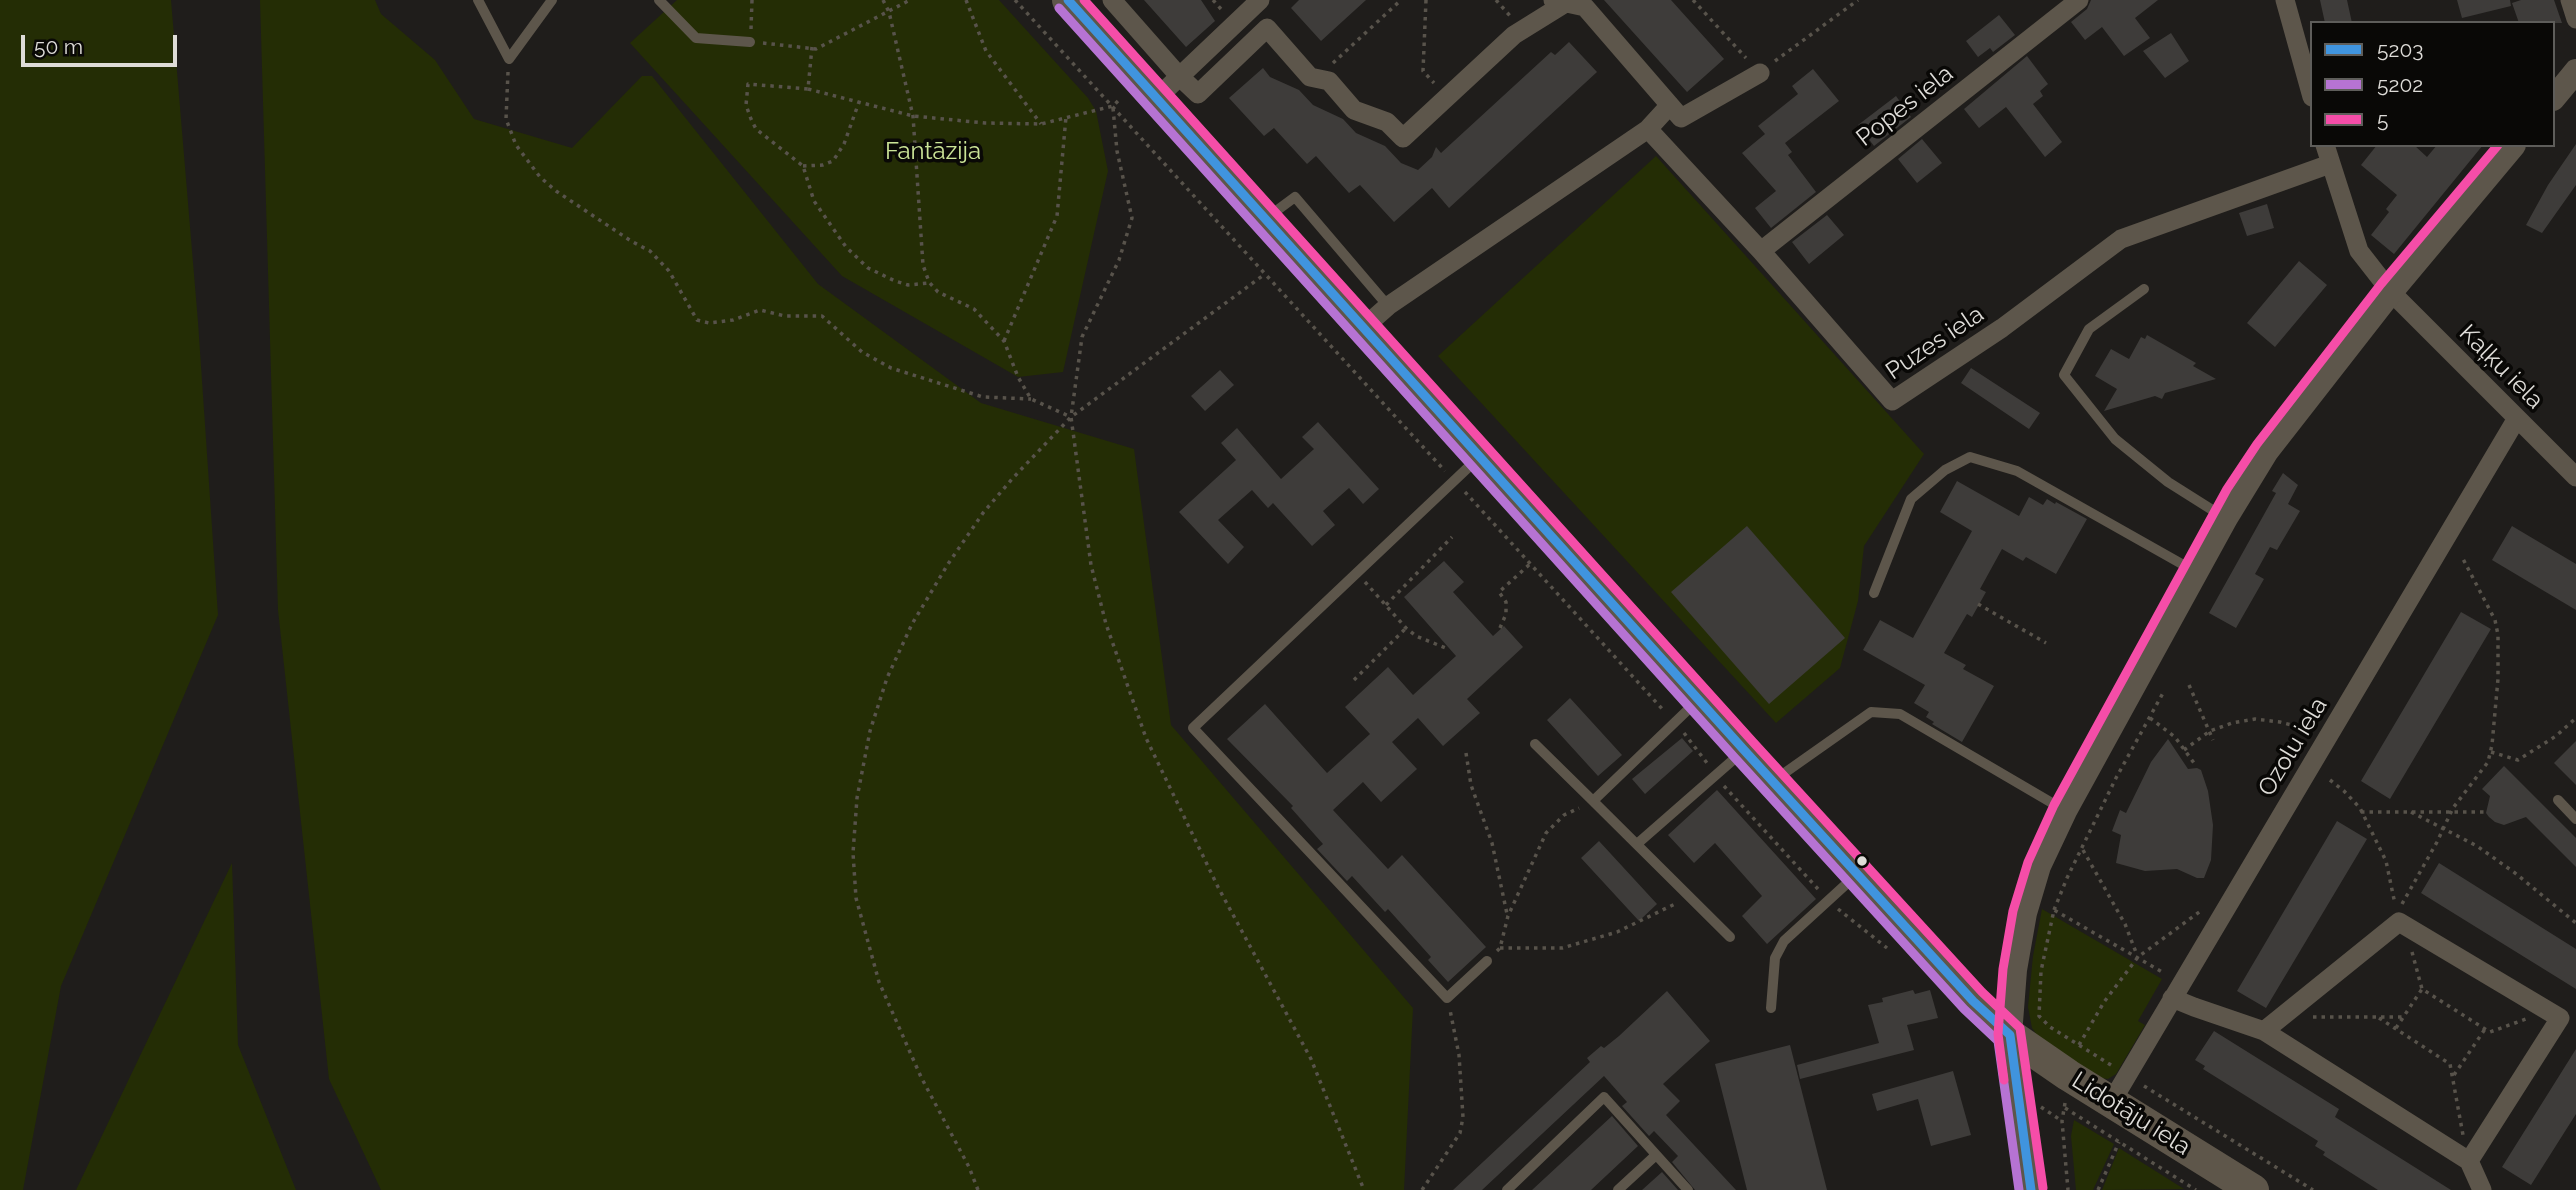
<!DOCTYPE html>
<html>
<head>
<meta charset="utf-8">
<style>
  body { margin:0 }
  #map { position:relative; width:2576px; height:1190px; overflow:hidden; background:#1f1d1b; font-family:Raleway,sans-serif }
  canvas { display:block }
  .legend { position:absolute; left:2310px; top:21px; width:245px; height:126px; box-sizing:border-box; background:#090806; border:2px solid #5e5d5a; margin:0; padding:9px 12px; list-style:none; font-size:21px; color:#dedcd8 }
  .legend li { display:flex; align-items:center; gap:14px; height:35px }
  .legend b { width:35px; border:2px solid #5e5d5a }
  .scale { position:absolute; left:21px; top:35px; width:156px; height:32px; box-sizing:border-box; border:4px solid #dedcd8; border-top:0; padding-left:9px; font-size:21px; line-height:24px; white-space:nowrap; color:#dedcd8; -webkit-text-stroke:5px #090806; paint-order:stroke }
</style>
</head>
<body>
<div id="map">
<canvas width="2576" height="1190"></canvas>
<ul class="legend">
<li><b style="height:9px;background:#4094de"></b>5203</li>
<li><b style="height:9px;background:#b673d3"></b>5202</li>
<li><b style="height:9px;background:#f54da8"></b>5</li>
</ul>
<div class="scale">50 m</div>
</div>
<script>
const ctx = document.querySelector('canvas').getContext('2d');
ctx.lineJoin = 'round';
function fill(path, color) { ctx.fillStyle = color; ctx.fill(path, 'evenodd'); }
const shape = rows => new Path2D(rows.map(r => 'M' + r).join(''));
function strokePath(path, color, width, dash) { ctx.strokeStyle = color; ctx.lineWidth = width; ctx.lineCap = dash ? 'butt' : 'round'; ctx.setLineDash(dash || []); ctx.stroke(path); }
function drawText(font, color, halo, rows, align = 'center') {
  ctx.font = font + ' Raleway,sans-serif'; ctx.lineWidth = 7; ctx.setLineDash([]); ctx.textBaseline = 'middle'; ctx.strokeStyle = halo; ctx.fillStyle = color; for (const [text, x, y, turn = 0] of rows) {
    ctx.save(); ctx.translate(x, y); ctx.rotate((+turn || 0) * Math.PI / 180); ctx.textAlign = isNaN(turn) ? turn : align; if (halo) ctx.strokeText(text, 0, 0); ctx.fillText(text, 0, 0); ctx.restore();
  }
}
const green = shape([
  [0,0,171,0,198,322,218,615,61,986,23,1190,0,1190],
  [260,0,375,0,381,14,435,60,474,119,572,148,642,76,652,76,818,284,981,403,1134,449,1171,725,1413,1008,1404,1190,381,1190,329,1079,278,610],
  [677,0,999,0,1088,98,1096,111,1108,171,1063,372,1018,377,842,276,630,43],
  [1656,156,1924,454,1864,546,1858,601,1840,668,1776,723,1438,356],
  [232,863,238,1045,296,1190,76,1190],
  [2042,909,2162,979,2138,1021,2145,1025,2116,1074,2108,1079,2096,1077,2042,1042,2032,1028,2028,1007,2033,956],
  [2074,1120,2114,1144,2093,1190,2076,1190,2071,1136],
  [2119,1148,2184,1189,2102,1190]
]);
const building = shape([
  [1144,0,1201,0,1215,21,1186,47],
  [1299,0,1366,0,1321,41,1291,8],
  [1604,0,1671,0,1724,59,1687,92],
  [2091,0,2158,0,2135,18,2150,38,2124,56,2102,27,2085,40,2071,22,2087,9],
  [2320,0,2347,0,2352,23,2325,23],
  [2457,0,2510,0,2511,6,2462,18],
  [2521,0,2554,0,2562,23,2519,23,2512,3],
  [1999,15,2015,35,1993,52,1990,48,1978,57,1966,41],
  [2171,33,2189,61,2165,78,2143,51],
  [1569,42,1597,72,1449,208,1432,188,1394,222,1360,185,1349,193,1316,156,1307,164,1274,128,1264,136,1229,98,1263,68,1270,77,1299,90,1313,105,1343,119,1356,133,1385,146,1401,163,1418,170,1432,157,1436,147,1441,153,1551,52,1555,55],
  [2027,56,2048,84,2040,91,2043,96,2033,104,2062,142,2045,157,2006,107,1979,128,1964,109],
  [1813,69,1839,101,1785,143,1792,152,1788,155,1816,192,1771,228,1755,208,1776,191,1742,153,1765,134,1758,126,1798,94,1792,86],
  [1896,96,1911,117,1874,146,1858,125],
  [1922,139,1942,163,1917,183,1898,159],
  [2576,144,2576,185,2542,233,2526,225,2548,185],
  [2377,145,2414,145,2427,157,2437,145,2483,145,2394,254,2371,235,2389,212,2386,209,2397,195,2361,165],
  [2267,204,2274,228,2247,236,2239,213],
  [1827,215,1844,235,1809,264,1792,242],
  [2299,261,2327,285,2275,347,2247,323],
  [2147,335,2196,363,2193,366,2216,379,2165,393,2162,399,2155,396,2104,411,2117,389,2095,376,2111,349,2129,359,2141,337,2145,339],
  [1971,368,2040,413,2029,429,1961,383],
  [1220,370,1234,385,1205,411,1191,396],
  [1318,422,1379,489,1363,504,1349,488,1323,511,1335,525,1312,546,1273,503,1268,508,1252,490,1218,520,1244,547,1228,564,1179,512,1236,460,1221,443,1237,428,1281,479,1314,449,1302,437],
  [2283,473,2298,485,2288,504,2300,511,2277,550,2270,547,2255,574,2264,579,2236,628,2209,613,2276,493,2272,491],
  [1957,481,2019,516,2029,497,2043,505,2047,499,2055,504,2056,502,2087,519,2056,574,2026,557,2023,561,2002,549,1980,589,1986,592,1972,617,1967,614,1944,653,1966,665,1963,669,1994,686,1962,742,1932,724,1934,722,1926,717,1929,712,1914,703,1925,685,1863,650,1880,620,1913,638,1972,531,1940,512],
  [1747,526,1845,638,1769,704,1671,592],
  [2512,526,2576,564,2576,610,2492,560],
  [1444,561,1464,582,1453,592,1493,636,1504,626,1523,647,1467,699,1480,713,1443,746,1418,718,1392,742,1417,769,1381,802,1363,782,1333,810,1388,869,1402,855,1486,947,1448,982,1428,960,1431,957,1388,909,1385,912,1352,876,1347,881,1317,849,1323,844,1291,808,1293,806,1227,739,1265,704,1327,773,1370,734,1345,707,1388,667,1413,695,1456,656,1404,597],
  [2461,612,2491,629,2390,799,2361,781],
  [1570,698,1622,755,1598,776,1547,720],
  [1682,738,1693,751,1645,794,1632,779],
  [2168,739,2188,769,2197,768,2201,770,2208,791,2213,825,2211,860,2204,878,2197,878,2177,869,2145,871,2116,863,2121,835,2112,831,2120,810,2126,813,2151,762],
  [2576,741,2576,785,2554,763],
  [2504,766,2576,838,2576,867,2526,817,2504,825,2495,822,2489,817,2486,813,2490,796,2482,789],
  [1717,790,1816,899,1767,944,1742,916,1762,896,1715,843,1694,863,1668,835],
  [2337,821,2367,839,2266,1008,2237,991],
  [1599,841,1657,904,1639,921,1581,858],
  [2439,863,2576,949,2576,989,2421,893],
  [1913,990,1915,994,1930,990,1938,1018,1907,1025,1914,1050,1800,1079,1797,1065,1879,1043,1868,1005,1883,1002,1882,998],
  [1667,991,1710,1041,1663,1084,1680,1101,1666,1115,1736,1190,1695,1190,1672,1162,1678,1156,1654,1131,1649,1136,1622,1106,1627,1102,1604,1076,1482,1190,1453,1190,1590,1062,1587,1058,1601,1046,1604,1048,1619,1036],
  [2214,1031,2339,1109,2335,1117,2451,1190,2378,1190,2323,1155,2325,1152,2315,1146,2318,1141,2203,1069,2205,1066,2195,1060],
  [1790,1045,1827,1190,1747,1190,1715,1064],
  [2576,1049,2576,1114,2531,1185,2502,1167],
  [1953,1071,1971,1135,1931,1146,1918,1099,1877,1111,1872,1094],
  [1612,1116,1638,1146,1591,1190,1532,1190],
  [1662,1172,1678,1190,1642,1190]
]);
const path = shape([
  [883,0,889,12,913,116,923,265,929,282,938,292,974,309,1004,341,1018,377,1031,399,1071,417],
  [966,0,986,51,1041,124],
  [1015,0,1445,471],
  [1213,0,1221,9],
  [1426,0,1423,71,1434,83],
  [1496,0,1511,17],
  [1693,0,1746,58],
  [751,29,752,0],
  [763,43,816,49,910,0],
  [812,47,808,89,748,84,746,105,751,119,756,129,803,166,814,201,846,247,868,268,895,281,908,285,929,283],
  [1775,61,1858,0],
  [1333,63,1401,0],
  [508,72,506,119,516,145,540,177,556,191,631,241,650,251,669,271,697,320,709,323,733,320,760,310,785,316,822,316,862,352,891,368,983,397,1031,399],
  [808,89,913,116,985,123,1041,124,1113,106,1121,98],
  [1113,108,1117,151,1132,218,1119,260,1082,337,1071,417,1091,565,1106,624,1146,738,1218,887,1311,1059,1364,1190],
  [803,166,823,165,833,161,844,144,859,102],
  [1004,341,1057,216,1066,117],
  [1465,492,1665,712],
  [1365,582,1406,628,1416,636,1448,649],
  [1978,604,2046,643],
  [1386,605,1452,537],
  [1500,628,1506,614,1506,602,1499,592,1530,564],
  [1354,680,1406,628],
  [2189,685,2213,740],
  [2150,718,2175,737,2194,763],
  [1684,733,1707,763],
  [2184,750,2210,731,2232,723,2255,719,2280,722,2299,727,2308,733],
  [2491,752,2518,760,2556,736,2576,718],
  [1466,753,1471,785,1492,843,1507,914],
  [2330,780,2344,791,2360,808,2386,861,2395,904],
  [1724,786,1818,889],
  [2361,812,2487,812],
  [2411,812,2477,846,2515,873,2576,923],
  [2083,850,2125,924,2137,955],
  [2402,904,2437,842,2453,808,2488,762,2492,745,2498,679,2498,635,2495,620,2462,557],
  [1838,909,1887,948],
  [2054,910,2067,878,2116,778,2163,693],
  [1500,948,1562,948,1617,932,1675,904],
  [1497,951,1500,948,1508,916,1546,833,1564,815,1579,808],
  [2412,952,2422,989,2485,1029,2490,1032,2526,1019],
  [2313,1017,2403,1017],
  [2379,1018,2450,1064,2463,1135],
  [2396,1028,2422,989],
  [2079,1045,2104,1002,2138,957,2202,910],
  [2111,1065,2050,1027,2039,1016,2041,971,2054,910,2164,973],
  [2454,1075,2485,1029],
  [2144,1086,2313,1190],
  [2065,1103,2062,1121,2068,1190],
  [2041,1107,2062,1121],
  [2065,1108,2196,1190],
  [978,1190,969,1167,921,1077,879,982,856,898,853,853,857,798,870,731,887,678,912,624,948,564,983,513,1012,479,1071,417,1265,274],
  [1422,1190,1460,1133,1463,1117,1459,1055,1450,1010],
  [2098,1190,2119,1142]
]);
const service = shape([
  [478,0,509,59,552,0],
  [659,0,696,38,750,42],
  [1268,217,1295,197,1388,306],
  [2144,289,2089,329,2064,375,2115,439,2168,482,2225,518],
  [1476,460,1193,728,1447,998,1487,961],
  [1874,593,1911,499,1945,470,1970,457,2017,471,2196,572],
  [1535,744,1593,801,1696,702],
  [1776,779,1871,712,1900,714,2064,810],
  [2558,800,2576,819],
  [1593,801,1730,937],
  [1637,844,1741,753],
  [1771,1008,1775,958,1784,941,1854,877],
  [1507,1190,1604,1097,1688,1190],
  [1618,1190,1656,1155]
]);
const minor = shape([
  [1112,0,1179,76,1198,94,1267,28,1310,77,1329,81,1354,110,1387,122,1403,138,1514,35,1564,4],
  [1553,0,1585,7,1681,118,1760,73],
  [2285,0,2312,97],
  [2570,0,2576,19],
  [1157,98,1260,0],
  [1648,129,1761,251,1892,401,2002,328,2121,239,2330,164],
  [2325,145,2359,251,2391,292,2576,477],
  [1761,251,2079,0],
  [1363,328,1388,306,1648,129,1670,105],
  [2172,998,2194,1007,2264,1031,2469,1161,2482,1190],
  [2264,1031,2399,922,2560,1018,2469,1161],
  [2112,1101,2517,418]
]);
const tertiary = shape([
  [2553,99,2576,71],
  [2031,1190,2010,1035,2015,970,2025,913,2039,866,2065,811,2226,518,2267,451,2391,292,2514,145]
]);
const primary = shape([
  [1068,0,1744,750,1973,1001,2010,1035,2068,1075,2253,1190]
]);
const bus1 = shape([
  [1068,0,1744,750,1973,1001,2010,1035,2031,1190]
]);
const bus2 = shape([
  [1059,8,1735,758,1964,1009,1998,1041,2019,1190]
]);
const bus3 = shape([
  [1084,0,1753,742,1982,992,2020,1028,2043,1188],
  [2004,1080,1998,1034,2003,969,2013,911,2028,862,2054,805,2227,489,2257,444,2381,284,2498,145]
]);
const markers = [
  [1862,861,6,"#dedcd8"]
];
const streetNames = [
  ["Popes iela",1905,106,-38],
  ["Puzes iela",1935,343,-34],
  ["Kaļķu iela",2501,367,45],
  ["Ozolu iela",2293,747,-59],
  ["Lidotāju iela",2131,1114,32]
];
const parkNames = [
  ["Fantāzija",933,152]
];
fill(green, '#242d05');
fill(building, '#3e3c3a');
strokePath(path, '#58534b', 3.5, [3.5, 5]);
strokePath(service, '#5d564b', 10);
strokePath(minor, '#5d564b', 19);
strokePath(tertiary, '#5d564b', 24);
strokePath(primary, '#5e564a', 32);
strokePath(bus1, '#4094de', 9);
strokePath(bus2, '#b673d3', 9);
strokePath(bus3, '#f54da8', 9);
for (const [x, y, r, color] of markers) { const dot = new Path2D(); dot.arc(x, y, r, 0, 2 * Math.PI); ctx.fillStyle = color; ctx.fill(dot); strokePath(dot, '#090806', 2.5); }
drawText('24px', '#dedcd8', '#090806', streetNames);
drawText('24px', '#cbe497', '#090806', parkNames);
</script>
</body>
</html>
